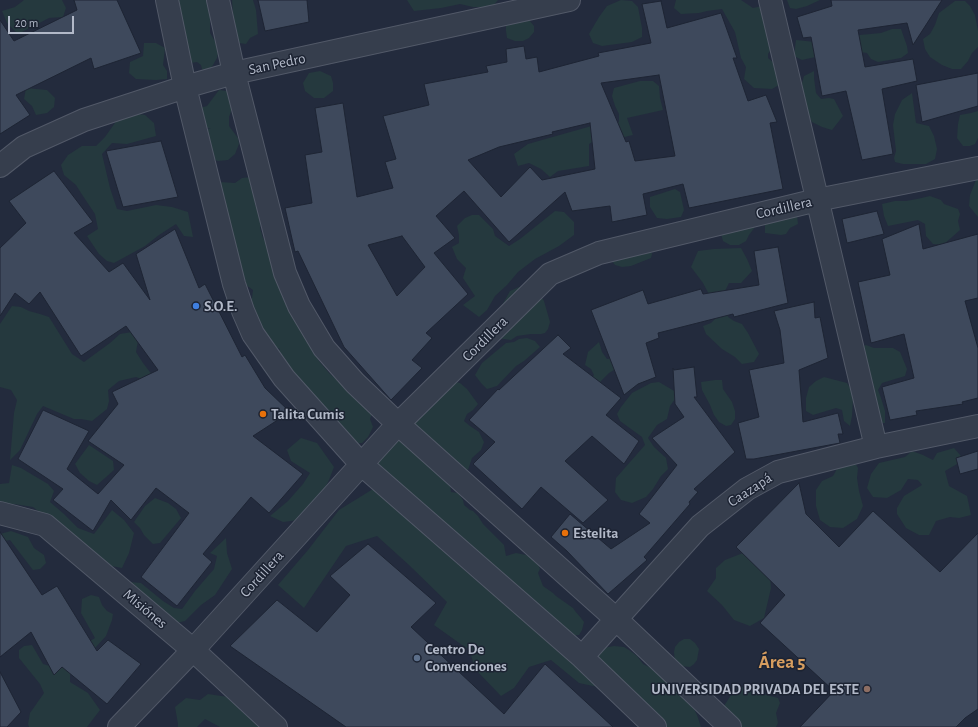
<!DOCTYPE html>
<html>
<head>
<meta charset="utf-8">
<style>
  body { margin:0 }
  #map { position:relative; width:978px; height:727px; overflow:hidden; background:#232b3d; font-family:"Alegreya Sans",sans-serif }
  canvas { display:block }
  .scale { position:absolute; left:8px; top:16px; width:66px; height:18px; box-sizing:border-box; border:2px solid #b2b9c8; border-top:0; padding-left:5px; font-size:12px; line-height:14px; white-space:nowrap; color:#b2b9c8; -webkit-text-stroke:3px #1c2332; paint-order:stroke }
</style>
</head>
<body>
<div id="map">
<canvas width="978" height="727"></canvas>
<div class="scale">20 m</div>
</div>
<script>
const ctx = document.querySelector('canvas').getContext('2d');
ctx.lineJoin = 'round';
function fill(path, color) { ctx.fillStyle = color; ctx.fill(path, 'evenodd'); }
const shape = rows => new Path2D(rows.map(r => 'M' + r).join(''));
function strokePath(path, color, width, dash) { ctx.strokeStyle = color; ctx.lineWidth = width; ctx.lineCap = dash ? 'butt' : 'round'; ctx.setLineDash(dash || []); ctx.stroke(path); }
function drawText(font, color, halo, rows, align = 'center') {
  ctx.font = font + ' "Alegreya Sans",sans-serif'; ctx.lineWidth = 3; ctx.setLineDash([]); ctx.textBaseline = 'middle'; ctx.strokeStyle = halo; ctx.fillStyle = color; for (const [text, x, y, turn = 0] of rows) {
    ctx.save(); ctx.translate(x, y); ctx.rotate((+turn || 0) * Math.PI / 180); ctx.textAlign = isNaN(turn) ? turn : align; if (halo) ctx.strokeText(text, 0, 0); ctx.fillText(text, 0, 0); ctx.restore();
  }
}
const green = shape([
  [24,0,62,0,66,8,63,17,49,18,18,34,7,23,2,11,15,7],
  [164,0,224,0,216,11,210,16,210,33,219,48,217,58,210,70,206,71,202,69,201,65,197,62,191,63,176,74,170,69],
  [232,0,253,0,256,10,258,34,250,38,246,44,239,43,234,27],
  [407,0,498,0,492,7,473,7,460,4,441,8,414,11],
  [621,0,632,1,638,7,642,28,642,37,632,42,602,46,593,43,589,34,599,17,607,6],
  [676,0,741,0,753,8,762,6,772,48,768,54,768,58,774,63,779,85,772,89,754,88,744,79,746,67,741,58,735,32,722,9,707,11,699,13,681,14,674,8],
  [787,0,820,0,807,6,796,9,790,8],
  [955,1,965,1,970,6,975,15,978,31,978,47,972,53,968,61,961,69,952,69,942,65,930,57,925,49,923,39,930,34,935,25,939,13],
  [529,20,534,26,534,32,529,38,523,41,515,41,507,38,506,31,506,25],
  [892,29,901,29,907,46,908,53,901,58,878,62,871,59,867,53,846,50,802,60,794,56,796,40,815,42,828,38,881,33],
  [144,43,156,43,165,48,163,65,167,71,167,79,156,80,136,79,129,73,130,62,143,56],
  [320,71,331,76,333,83,333,91,324,98,314,98,305,91,303,83,309,73],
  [814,71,814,78,816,93,821,99,829,98,834,99,843,116,832,130,822,127,812,122,808,116,803,93,802,83,804,76],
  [640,81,653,81,659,86,660,98,663,110,627,118,633,135,616,139,599,138,589,144,589,166,558,171,550,177,541,169,529,163,518,166,514,154,528,144,595,125,619,122,619,114,615,106,612,96,614,88],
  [26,88,47,90,55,98,54,107,47,113,36,115,32,106,24,99],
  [219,90,227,91,231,102,232,109,229,117,229,126,238,138,239,144,235,154,228,160,218,161,210,158,206,129,211,129,201,126,196,109,207,106],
  [912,93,916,123,929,126,934,136,937,149,935,159,926,164,903,164,895,162,894,158,896,151,893,125,895,114,902,100],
  [978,111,978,138,975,144,970,146,963,146,957,138,958,124,960,115,971,113],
  [132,113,145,115,154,123,156,136,127,144,112,143,102,154,110,188,117,209,127,211,156,205,172,207,188,212,193,237,184,236,176,224,159,235,145,246,114,263,107,261,99,254,87,236,98,229,95,214,81,193,76,185,64,175,61,165,68,155,82,146,96,146,105,137,117,120],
  [251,177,260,198,255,205,259,211,262,219,260,228,263,238,272,249,284,299,291,306,315,346,314,353,319,361,329,373,336,379,344,384,372,413,370,419,373,427,368,437,362,443,352,443,274,360,280,349,267,345,245,304,252,298,253,290,246,285,239,285,207,215,203,208,203,201,220,182,235,183,242,178],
  [978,179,978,217,969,206,970,195,976,180],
  [675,189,680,192,684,210,681,217,667,219,657,218,650,207,650,197],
  [930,196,941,200,944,204,958,209,960,214,958,221,960,230,943,245,933,244,926,236,925,224,918,220,888,226,884,216,882,204,895,201,906,201,917,199],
  [555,211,564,212,574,222,574,235,559,246,535,259,518,272,507,285,495,296,487,310,479,317,463,305,475,296,463,278,466,268,457,259,452,247,459,243,459,235,457,226,465,218,472,215,479,215,493,229,495,236,509,246,520,239],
  [797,215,798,224,790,228,786,234,781,235,765,233,765,219],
  [755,223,755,227,749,235,746,241,739,245,730,245,723,241,721,234],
  [640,231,643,231,646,232,652,254,651,258,631,266,622,267,615,265,611,260,620,238],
  [741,248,747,259,752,271,741,283,729,283,724,293,728,317,734,321,742,324,748,333,759,354,754,362,742,364,735,357,722,349,706,334,703,326,711,323,715,319,711,298,703,283,691,267,698,251,714,249],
  [526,284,538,292,544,301,550,322,548,329,545,333,541,334,531,334,517,336,511,340,497,338,487,326,489,318,494,315,500,309,510,291],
  [12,306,21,307,29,311,40,314,49,317,72,354,84,362,110,343,120,334,132,332,138,341,136,352,143,363,153,376,150,382,136,377,119,381,108,390,109,401,107,409,92,421,81,419,74,419,43,406,37,414,20,450,10,460,14,413,17,400,11,390,0,387,0,324],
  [527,338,535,341,540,347,524,361,516,366,497,386,487,389,481,383,475,375,482,363,506,343,514,342,519,339],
  [599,342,602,352,607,359,617,358,622,365,609,373,601,381,591,397,589,381,594,375,591,369,585,365,588,352],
  [866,345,874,348,893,348,900,352,907,369,905,376,882,383,878,390,881,398,885,411,885,423,878,423,858,348],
  [824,377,847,383,852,391,853,399,852,416,850,426,844,421,842,410,836,408,813,415,806,411,806,398,809,387,816,381],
  [715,380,722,380,723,389,732,402,735,411,735,419,731,425,726,426,719,422,714,415,710,405,702,390,701,382],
  [450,381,460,383,467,389,478,404,473,410,467,414,464,421,470,426,479,432,484,442,481,450,472,458,468,470,458,465,409,422],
  [659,382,676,392,675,399,670,406,667,419,657,425,648,438,654,447,666,458,668,469,661,476,653,489,646,497,632,503,621,500,615,492,616,478,645,445,642,437,620,421,617,414,621,407,632,393,651,383],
  [398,437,450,484,451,492,458,493,463,500,464,505,470,510,473,511,478,516,483,524,504,545,506,556,516,553,526,555,532,558,538,564,540,569,538,573,543,586,553,593,556,596,573,608,575,611,581,618,584,622,582,630,579,635,570,636,381,488,371,448],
  [301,438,317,443,334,467,329,480,321,496,299,520,283,522,270,516,288,501,303,484,310,473,291,461,287,450],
  [89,445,113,461,114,470,105,478,97,485,89,481,80,473,75,464],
  [954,448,961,456,957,464,945,471,949,486,967,496,971,515,959,518,950,517,936,521,929,535,919,535,906,528,897,514,897,508,904,496,922,485,918,480,908,479,901,490,887,498,873,497,867,488,871,474,879,463,905,457,912,451,923,455,933,460,937,453],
  [854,461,858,468,857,478,859,491,863,506,857,519,843,528,830,527,820,520,816,506,816,490,822,481,833,476,838,467],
  [12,465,21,468,48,484,54,491,50,502,64,514,78,528,94,534,112,510,124,520,134,533,129,553,122,568,106,565,33,507,14,504,0,504,0,484,9,483],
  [373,489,469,574,518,615,550,644,576,666,598,687,579,683,551,660,529,667,514,688,501,696,476,670,469,650,434,625,447,602,409,565,377,536,346,546,304,608,278,585,308,550,339,510],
  [155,498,168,503,176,509,181,518,160,543,153,544,144,535,140,528,134,522,145,506],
  [11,531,28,537,34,548,44,555,46,563,40,569,33,570,10,540,0,542,0,534],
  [226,538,227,553,232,569,215,595,201,605,185,621,172,624,135,593,130,582,141,583,163,601,174,608,182,609,195,591,214,569,217,556,210,553],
  [743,553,757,560,770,574,771,588,764,618,750,626,734,620,722,605,707,591,716,578,716,568,725,560],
  [91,595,99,597,102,605,107,611,113,614,112,620,106,636,84,660,70,672,70,682,88,693,100,710,87,727,29,727,28,724,30,713,44,693,40,684,19,658,19,650,24,646,32,645,43,664,50,666,95,638,81,613,82,599],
  [684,639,690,639,695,643,699,649,697,660,694,664,690,667,679,666,675,662,674,652,675,647,679,642],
  [614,646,624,647,629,650,637,656,643,664,651,668,653,664,692,705,697,715,701,727,640,727,594,660,603,648],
  [749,686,753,687,755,692,778,698,780,703,776,713,778,723,776,727,739,727,724,706,731,695,736,690,742,687],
  [208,694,228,697,267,727,220,727,205,719,197,727,178,727,178,724,175,707,186,698,200,700]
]);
const building = shape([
  [74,0,117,0,141,53,94,69,91,58,16,95,30,115,0,134,0,20,14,41,77,10,74,0],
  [258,0,307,0,309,22,265,31,258,0],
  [831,0,942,0,913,45,907,23,858,30,865,67,913,59,917,81,882,89,893,154,862,160,846,91,822,96,811,37,803,38,797,17,832,6,831,0],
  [661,1,667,28,721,13,737,58,733,58,748,101,766,95,777,122,770,123,783,189,689,208,683,184,643,194,647,215,612,222,610,206,572,211,565,192,509,242,464,191,436,216,455,238,434,253,468,294,426,333,432,338,412,360,422,368,391,400,344,347,298,251,295,252,285,208,312,203,305,155,322,152,315,108,343,103,357,197,393,188,385,162,396,159,383,116,429,105,424,84,488,72,486,66,507,62,506,49,524,46,526,59,537,57,539,72,599,56,598,53,651,43,642,4,661,1],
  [659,75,675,156,635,161,629,141,626,142,601,83,659,75],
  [590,123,595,169,542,180,530,167,501,197,468,160,499,147,553,134,552,132,590,123],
  [402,236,425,267,397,296,368,245,402,236],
  [978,73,978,106,922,122,916,85,978,73],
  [161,141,178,197,123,207,106,151,161,141],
  [54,171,93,222,74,233,109,272,123,263,150,300,136,254,175,229,199,288,205,284,242,357,245,355,265,388,290,412,253,436,303,474,269,513,251,497,203,554,212,562,177,606,141,577,189,513,156,488,131,520,111,500,93,531,53,500,63,489,18,459,43,410,89,431,67,469,98,494,124,465,88,441,118,404,112,392,158,370,126,326,81,356,40,292,29,304,15,293,0,316,0,248,26,223,9,201,54,171],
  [877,211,884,234,847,243,842,219,877,211],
  [919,224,923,249,978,234,978,298,965,301,978,348,978,398,962,402,963,404,916,411,917,415,890,420,882,387,914,378,904,334,871,343,858,282,890,275,882,239,919,224],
  [778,247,788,303,734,317,733,314,658,333,659,338,646,343,656,377,638,384,624,395,591,310,643,290,648,304,701,289,703,294,759,285,754,251,778,247],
  [814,302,815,318,820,317,828,358,799,370,803,422,838,413,843,434,838,434,840,443,754,459,746,459,738,423,759,417,749,370,784,363,780,330,774,311,814,302],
  [558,335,571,348,563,354,621,398,606,415,639,441,624,464,592,436,565,461,608,500,583,523,541,487,522,509,473,464,495,442,469,420,498,389,499,390,558,335],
  [694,367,697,397,694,397,735,452,694,489,698,492,689,502,690,504,644,557,647,560,608,594,567,551,551,537,570,514,611,549,650,523,639,514,677,465,652,438,684,417,675,404,673,368,674,370,694,367],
  [978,451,978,469,960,474,956,458,978,451],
  [799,483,806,514,839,547,873,511,940,572,978,533,978,709,965,718,956,727,800,727,834,691,760,623,785,595,736,547,799,483],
  [0,532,42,595,57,586,97,651,108,640,141,664,107,704,62,667,54,675,31,632,0,657,0,532],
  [368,544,436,603,411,627,504,714,545,664,613,727,346,727,230,646,277,600,317,632,350,595,330,576,368,544],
  [0,672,21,712,7,727,0,727,0,672]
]);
const street = shape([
  [167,0,185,87,234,284,243,311,253,334,284,378,361,464,582,657,655,727],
  [218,0,234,73,285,273,299,306,324,348,355,383,398,424,616,619,730,727],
  [770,0,876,447],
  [0,166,24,147,84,120,185,87,234,73,569,0],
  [0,513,45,525,193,650,276,727],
  [582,657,700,526,747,489,778,472,876,447,978,426],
  [119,727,193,650,398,424,550,274,599,253,817,200,978,168]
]);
const markers = [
  [196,306,4,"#3f7fe0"],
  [263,414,4,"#e8710a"],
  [565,533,4,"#e8710a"],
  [417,658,4,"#5c6f8a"],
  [867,689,4,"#8d6e63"]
];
const streetNames = [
  ["San Pedro",277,64,-12],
  ["Cordillera",784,208,-13],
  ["Cordillera",485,339,-45],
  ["Caazapá",750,490,-33],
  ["Cordillera",262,574,-48],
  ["Misiónes",145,609,40]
];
const poiNames = [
  ["S.O.E.",204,306],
  ["Talita Cumis",271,414],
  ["Estelita",573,533],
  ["Centro De",425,649],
  ["Convenciones",425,666],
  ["UNIVERSIDAD PRIVADA DEL ESTE",859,689,"right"]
];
const districtNames = [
  ["Área 5",782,662]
];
fill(green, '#25393e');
fill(building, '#3e495c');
strokePath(building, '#1e2534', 1);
strokePath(street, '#525968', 24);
strokePath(street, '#363e4d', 22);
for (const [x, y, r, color] of markers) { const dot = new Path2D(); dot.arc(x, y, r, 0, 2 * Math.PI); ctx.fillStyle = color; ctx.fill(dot); strokePath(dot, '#1c2332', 1.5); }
drawText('15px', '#b2b9c8', '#1c2332', streetNames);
drawText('bold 15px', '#b2b9c8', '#1c2332', poiNames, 'left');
drawText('bold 19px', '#d79e5f', '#1c2332', districtNames);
</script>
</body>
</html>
